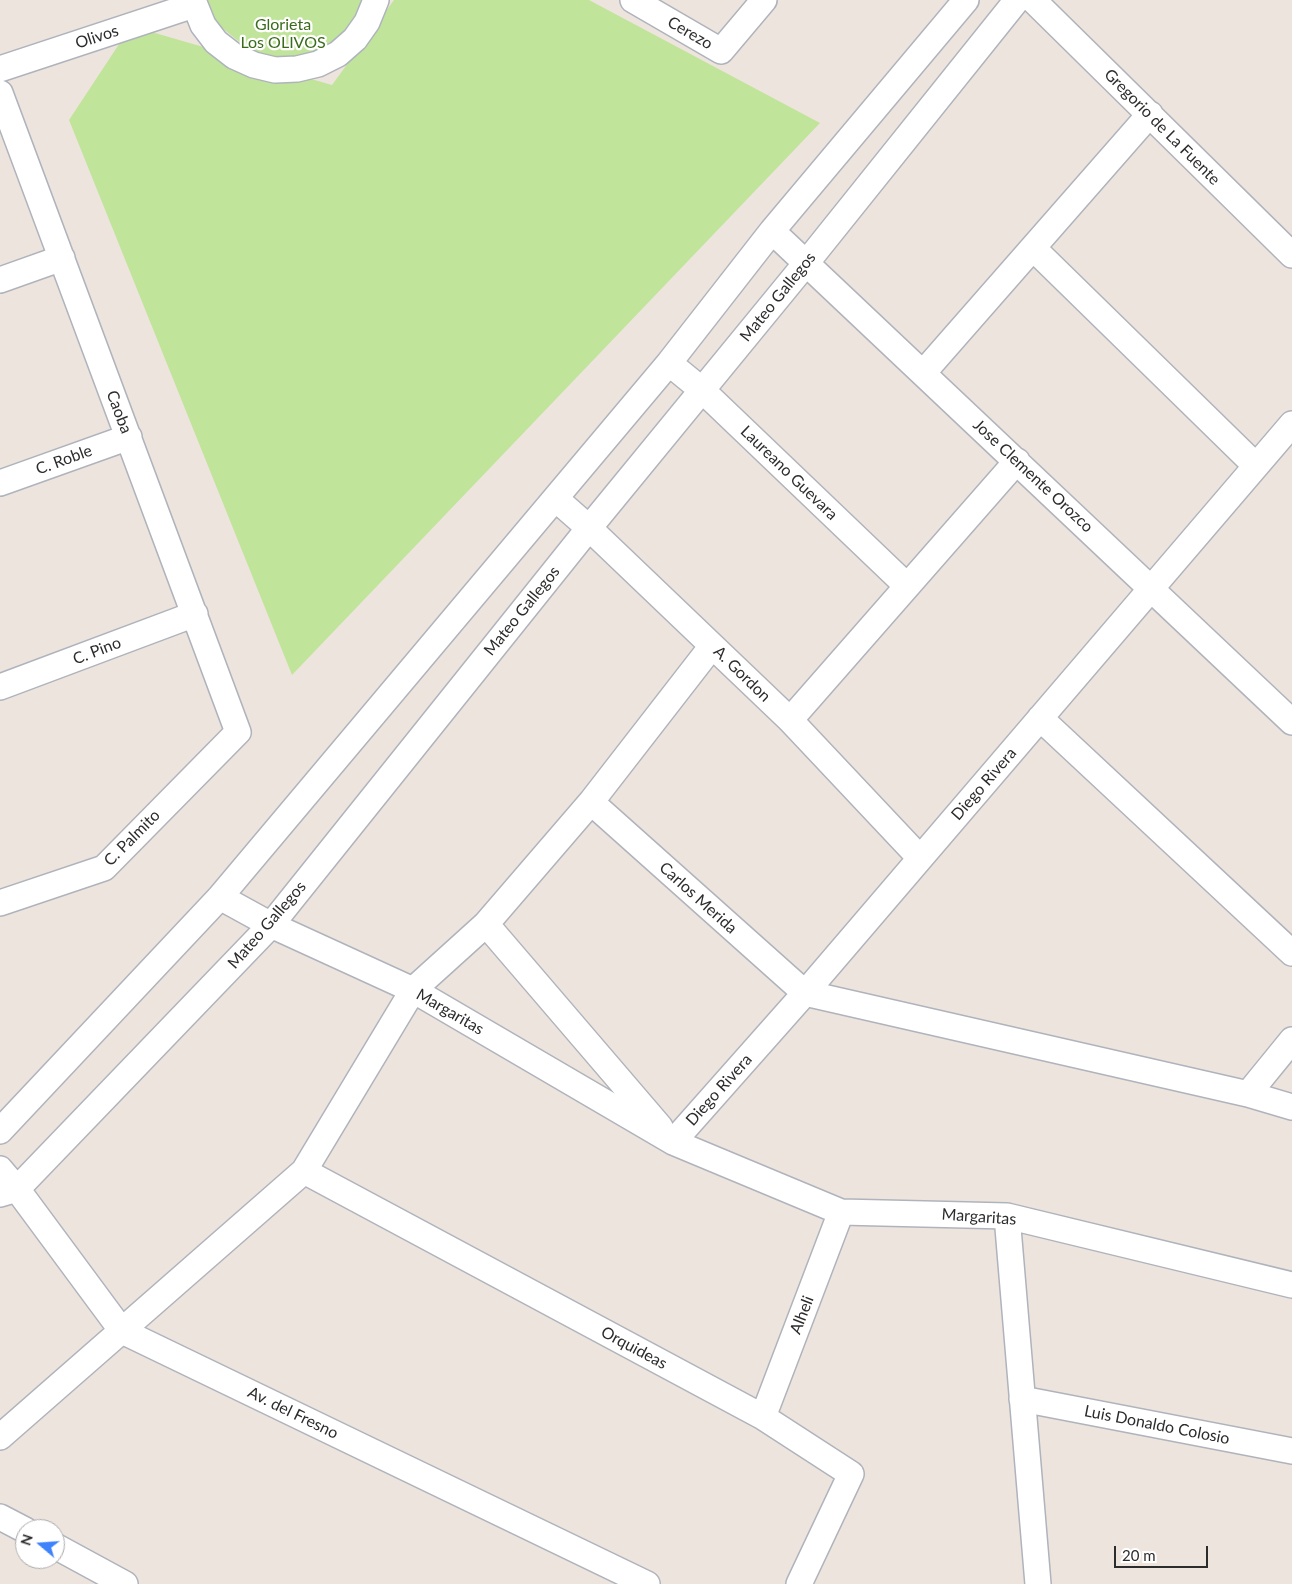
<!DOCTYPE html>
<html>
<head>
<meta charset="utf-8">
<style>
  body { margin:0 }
  #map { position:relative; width:1292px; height:1584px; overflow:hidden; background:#eee4de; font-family:Lato,sans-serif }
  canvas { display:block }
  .north { position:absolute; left:15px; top:1519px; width:50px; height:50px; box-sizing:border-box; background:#fff; border:1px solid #ababab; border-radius:50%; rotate:288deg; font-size:14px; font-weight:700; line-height:20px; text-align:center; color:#2c2c2c }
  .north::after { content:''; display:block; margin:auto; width:18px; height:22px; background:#3e83fb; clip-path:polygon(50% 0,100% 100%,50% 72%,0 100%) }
  .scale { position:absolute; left:1114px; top:1546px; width:94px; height:22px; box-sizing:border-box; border:2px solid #2c2c2c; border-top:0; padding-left:6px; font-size:15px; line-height:18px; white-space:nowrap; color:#2c2c2c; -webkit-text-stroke:4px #fff; paint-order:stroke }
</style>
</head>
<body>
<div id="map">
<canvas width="1292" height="1584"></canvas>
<div class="north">N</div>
<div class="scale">20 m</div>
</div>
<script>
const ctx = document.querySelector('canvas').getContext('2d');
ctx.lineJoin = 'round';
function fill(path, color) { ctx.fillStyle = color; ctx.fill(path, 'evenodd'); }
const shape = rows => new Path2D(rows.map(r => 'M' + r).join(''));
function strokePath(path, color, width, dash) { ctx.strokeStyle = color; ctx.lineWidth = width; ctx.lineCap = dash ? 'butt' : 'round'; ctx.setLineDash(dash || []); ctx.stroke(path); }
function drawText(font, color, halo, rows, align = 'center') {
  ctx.font = font + ' Lato,sans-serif'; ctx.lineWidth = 4.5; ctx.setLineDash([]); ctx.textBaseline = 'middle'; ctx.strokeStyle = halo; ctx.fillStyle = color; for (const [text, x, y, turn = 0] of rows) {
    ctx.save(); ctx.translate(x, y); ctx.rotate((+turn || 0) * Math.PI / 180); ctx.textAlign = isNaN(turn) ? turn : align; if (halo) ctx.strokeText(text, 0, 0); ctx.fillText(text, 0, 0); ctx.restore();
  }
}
const green = shape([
  [194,0,369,0,338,54,280,70,332,85,394,0,589,0,820,123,292,675,69,120,131,26,269,66,194,5]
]);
const minor = shape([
  [193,0,203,25,216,42,234,56,254,65,275,70,297,69,318,64,338,54,355,39,367,22,376,0],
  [633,0,721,51,764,0],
  [1033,0,1292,255],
  [0,69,194,5],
  [0,93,238,732,104,868,0,903],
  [772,231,1292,722],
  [1033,248,1256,466],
  [0,280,62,258],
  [669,363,702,390,907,586],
  [923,373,1150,114],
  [0,483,129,437],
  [556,499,589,528,790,720,920,858],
  [0,687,195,614],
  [1040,718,1292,953],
  [790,720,1017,461],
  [591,802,805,993,1248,1094,1292,1107],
  [220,897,271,925,413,990,673,1142,841,1212,1007,1216,1292,1285],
  [486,924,660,1127],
  [1248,1094,1292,1040],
  [0,1131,220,897,669,363,772,231,966,0],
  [673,1142,805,993,1292,424],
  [0,1169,17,1189,122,1331,647,1584],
  [304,1171,763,1417,851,1474,799,1584],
  [0,1194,17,1189,271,925,589,528,807,262,1017,0],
  [1007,1216,1038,1584],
  [1022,1399,1292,1451],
  [763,1417,841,1212],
  [0,1437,304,1171,413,990,486,924,591,802,712,646],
  [0,1517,25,1530],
  [55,1546,125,1584]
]);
const parkNames = [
  ["Glorieta",283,25],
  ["Los OLIVOS",283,43]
];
const streetNames = [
  ["Cerezo",690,33,30],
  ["Olivos",97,37,-18],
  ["Gregorio de La Fuente",1162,127,45],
  ["Mateo Gallegos",778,297,-51],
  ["Caoba",119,412,69],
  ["C. Roble",64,460,-20],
  ["Laureano Guevara",789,473,44],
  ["Jose Clemente Orozco",1033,476,43],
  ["Mateo Gallegos",522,611,-51],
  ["C. Pino",97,651,-21],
  ["A. Gordon",742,674,44],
  ["Diego Rivera",984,784,-49],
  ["C. Palmito",132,838,-45],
  ["Carlos Merida",698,898,42],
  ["Mateo Gallegos",267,925,-49],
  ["Margaritas",450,1012,30],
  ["Diego Rivera",719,1090,-48],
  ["Margaritas",979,1217,4],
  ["Alheli",802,1315,-69],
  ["Orquideas",634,1348,28],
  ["Av. del Fresno",293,1413,26],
  ["Luis Donaldo Colosio",1157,1425,11]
];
fill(green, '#c1e49b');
strokePath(minor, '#afb4bc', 28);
strokePath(minor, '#fff', 25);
drawText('16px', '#3a6b1a', '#fff', parkNames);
drawText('16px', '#2c2c2c', '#fff', streetNames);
</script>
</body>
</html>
